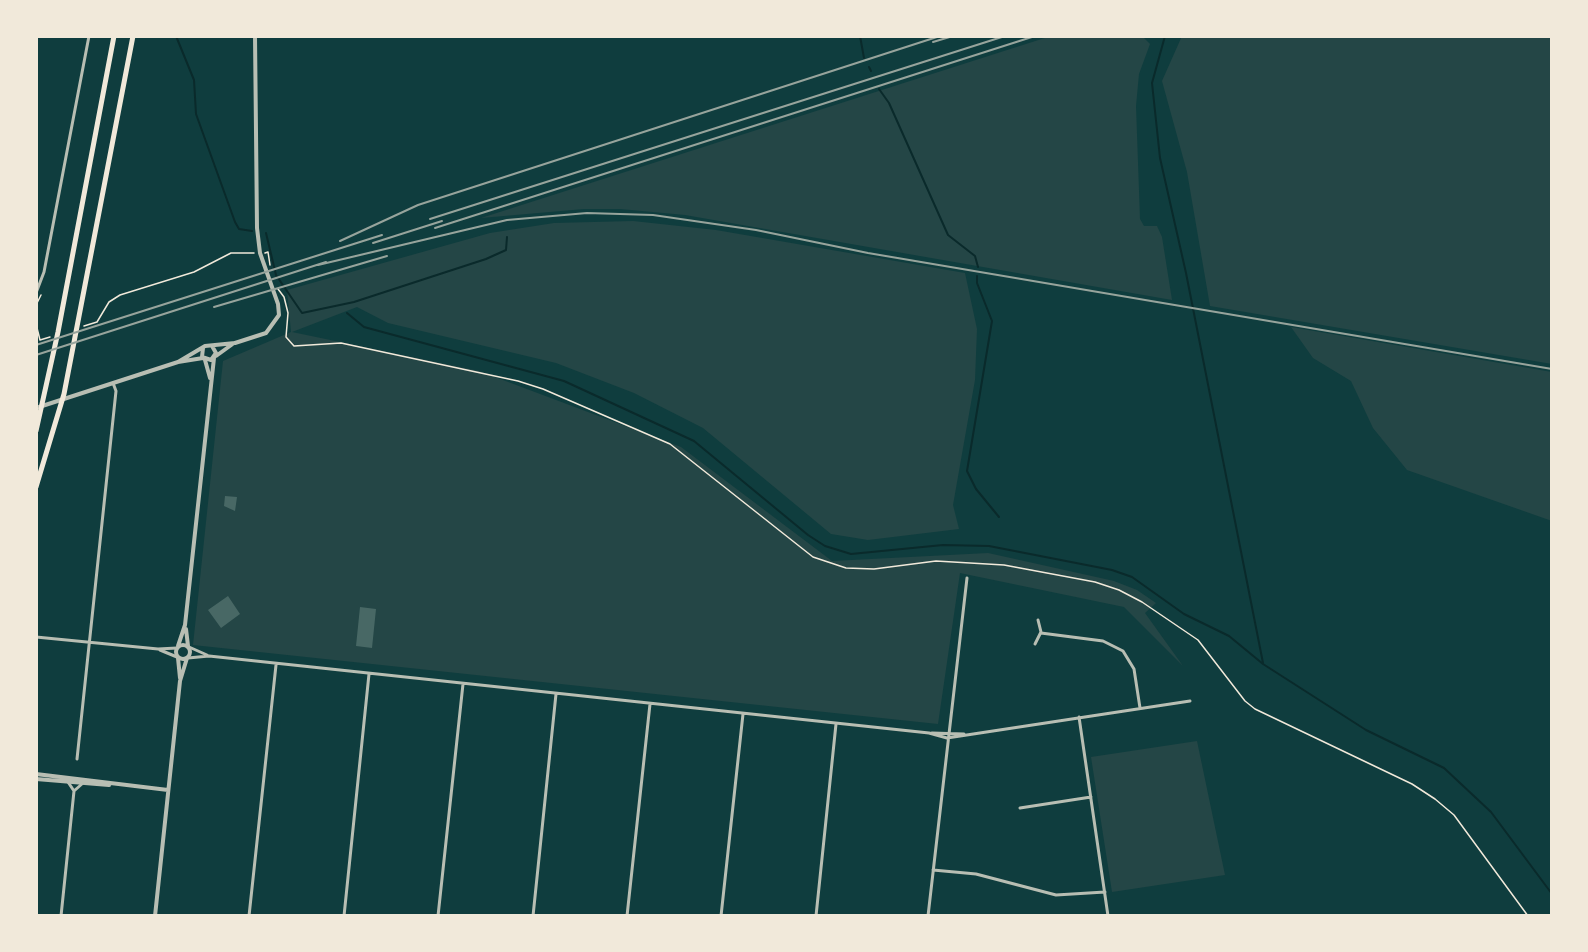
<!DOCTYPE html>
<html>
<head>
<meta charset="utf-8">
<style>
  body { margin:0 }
  #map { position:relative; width:1588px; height:952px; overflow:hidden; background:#0f3d3e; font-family:Manrope,sans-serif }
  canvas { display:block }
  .frame { position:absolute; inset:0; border:38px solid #f1e9da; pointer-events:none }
</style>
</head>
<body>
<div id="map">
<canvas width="1588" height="952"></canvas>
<div class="frame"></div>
</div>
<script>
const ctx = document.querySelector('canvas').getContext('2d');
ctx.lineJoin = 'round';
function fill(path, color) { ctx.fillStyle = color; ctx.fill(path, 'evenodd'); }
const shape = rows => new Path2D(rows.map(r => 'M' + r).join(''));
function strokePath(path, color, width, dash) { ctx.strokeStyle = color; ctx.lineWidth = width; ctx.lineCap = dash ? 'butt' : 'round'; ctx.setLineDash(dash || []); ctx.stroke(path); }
const green = shape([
  [1051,36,1142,36,1150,44,1139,74,1136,106,1140,219,1144,226,1157,226,1162,237,1172,300,685,215,620,209,584,209,481,218],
  [1182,36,1552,36,1552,364,1210,306,1187,172,1162,81],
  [633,221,716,230,965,273,977,329,975,380,953,505,959,529,868,540,831,534,703,428,634,393,556,363,388,323,357,307,292,332,479,371,681,447,832,561,988,553,1114,581,1137,590,1156,603,1145,613,1183,666,1124,607,960,573,938,724,193,645,223,361,291,332,287,290,490,233,554,223],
  [1291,327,1552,372,1552,521,1407,470,1373,428,1351,381,1313,358],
  [1197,741,1225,875,1112,892,1091,757]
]);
const stream = shape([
  [176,36,194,80,196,114,235,222,239,229,252,231],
  [860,36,864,58],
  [1165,36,1152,83,1160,158,1186,273,1263,663],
  [869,67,871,71],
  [879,89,889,103,948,235,975,256,978,267],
  [266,233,276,275,302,313,354,302,486,259,506,250,507,237],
  [977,276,977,283,992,321,967,471,976,489,999,517],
  [347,313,364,327,564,381,694,441,808,535,825,546,851,554,943,545,989,546,1112,570,1132,577,1184,614,1229,636,1263,664,1366,730,1444,768,1491,812,1552,894]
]);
const building = shape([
  [225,496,237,497,235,511,224,506],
  [228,596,240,614,221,628,208,610],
  [360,607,376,609,372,648,356,646]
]);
const path = shape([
  [265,253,268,252,270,265],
  [278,289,284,297,288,313,286,337,294,346,341,343,518,381,543,389,670,444,813,557,846,568,874,569,936,561,1004,565,1095,582,1119,590,1142,602,1198,640,1245,701,1255,709,1412,784,1435,799,1454,815,1528,916],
  [36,305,41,295],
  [36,324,40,340,50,337],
  [84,326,97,322,109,302,120,295,194,272,231,253,254,253]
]);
const minor = shape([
  [36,293,44,272,89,36],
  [1041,633,1103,641,1123,651,1134,669,1140,708],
  [36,637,158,649,177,648],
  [1035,644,1041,632,1038,620],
  [189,647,207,655],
  [160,650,177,657],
  [188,658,209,656,929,733,947,738,1190,701],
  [1079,717,1108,916],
  [932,733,964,734],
  [77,759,116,391,113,383],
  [74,791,83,783],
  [1020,808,1091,797],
  [933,870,976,874,1056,895,1105,892],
  [61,916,74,791,68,782],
  [249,916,276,665],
  [344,916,369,674],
  [438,916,463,684],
  [533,916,556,694],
  [627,916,650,704],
  [721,916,743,714],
  [816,916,836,724],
  [928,916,967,578]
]);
const tertiary = shape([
  [203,348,202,357,211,360,216,353,212,346],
  [216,356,234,343],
  [205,360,210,378],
  [178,362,205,346,235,343,266,333,279,315,278,304,260,253,257,228,255,36],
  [36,408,178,362,203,358],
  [186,629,188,646],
  '176 652a7 7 0 1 1 14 0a7 7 0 1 1-14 0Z',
  [178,646,185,625,214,358],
  [178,658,180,678],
  [36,774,168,790],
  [36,779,109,785],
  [155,916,180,681,187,658]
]);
const motorway = shape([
  [36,431,58,332,114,36],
  [36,487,64,394,133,36]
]);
const rail = shape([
  [933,42,953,36],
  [430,219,1005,36],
  [435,228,1035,36],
  [340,241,418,205,940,36],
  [373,243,442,221],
  [318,265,507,220,587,213,653,215,756,230,868,253,1552,369],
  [214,307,387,256],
  [36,345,382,235],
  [36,355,326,262]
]);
fill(green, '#244646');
strokePath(stream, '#0a2a2b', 2);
fill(building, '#486865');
strokePath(path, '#f1e9da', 1.5);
strokePath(minor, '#b8beb3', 3);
strokePath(tertiary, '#b8beb3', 4);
strokePath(motorway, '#f1e9da', 5);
strokePath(rail, '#97a49c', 2);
</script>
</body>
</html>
